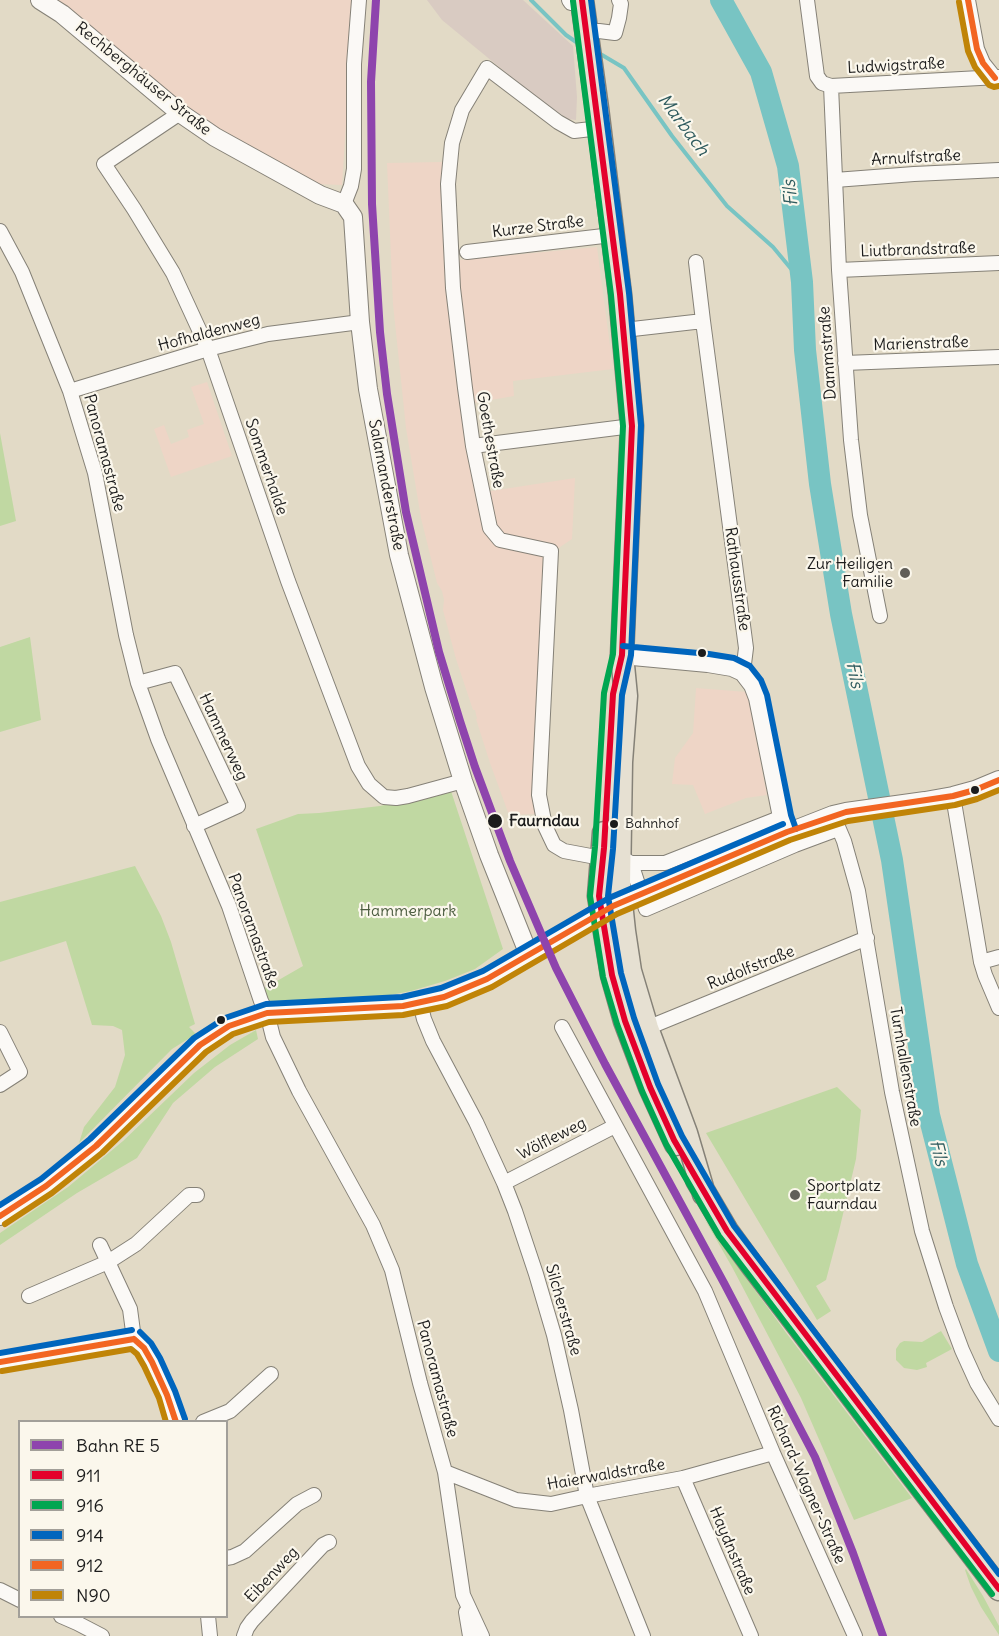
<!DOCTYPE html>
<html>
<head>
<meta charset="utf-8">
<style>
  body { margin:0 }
  #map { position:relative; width:999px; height:1636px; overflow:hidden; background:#e2dac6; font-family:Delius,sans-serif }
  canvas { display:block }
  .legend { position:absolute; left:18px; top:1420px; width:210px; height:198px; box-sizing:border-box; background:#fbf7ec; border:2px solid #a29f99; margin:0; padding:8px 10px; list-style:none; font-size:18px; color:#1c1c1c }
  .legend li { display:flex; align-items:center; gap:12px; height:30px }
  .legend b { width:30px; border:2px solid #a29f99 }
</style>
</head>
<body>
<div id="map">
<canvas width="999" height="1636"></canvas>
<ul class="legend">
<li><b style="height:8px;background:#8e44ad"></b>Bahn RE 5</li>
<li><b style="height:8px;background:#e4002b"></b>911</li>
<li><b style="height:8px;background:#00a651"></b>916</li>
<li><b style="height:8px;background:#0065bd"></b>914</li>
<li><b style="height:8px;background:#f26522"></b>912</li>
<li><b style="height:8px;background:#c08407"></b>N90</li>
</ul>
</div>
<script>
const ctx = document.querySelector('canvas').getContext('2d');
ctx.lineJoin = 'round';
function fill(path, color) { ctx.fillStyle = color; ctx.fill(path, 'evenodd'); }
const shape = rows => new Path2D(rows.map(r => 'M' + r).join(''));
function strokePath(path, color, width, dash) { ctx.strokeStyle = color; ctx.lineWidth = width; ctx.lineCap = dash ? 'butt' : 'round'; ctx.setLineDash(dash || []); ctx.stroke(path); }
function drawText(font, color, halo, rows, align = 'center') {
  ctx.font = font + ' Delius,sans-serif'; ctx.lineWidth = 4.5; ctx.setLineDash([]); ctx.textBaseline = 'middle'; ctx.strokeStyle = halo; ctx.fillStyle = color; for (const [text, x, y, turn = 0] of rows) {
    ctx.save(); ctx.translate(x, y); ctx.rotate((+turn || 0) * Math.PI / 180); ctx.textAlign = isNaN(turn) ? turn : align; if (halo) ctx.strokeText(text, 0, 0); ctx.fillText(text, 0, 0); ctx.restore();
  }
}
const built = shape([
  [39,0,354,0,342,185,318,184,180,113],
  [442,162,448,261,597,247,613,369,513,381,514,396,462,405,478,493,575,478,572,539,548,555,537,814,509,815,490,763,476,719,477,719,475,710,473,710,456,659,443,610,444,600,442,591,437,583,421,518,406,428,393,304,387,163],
  [207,382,232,456,171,477,154,429,164,425,171,444,189,437,187,430,204,424,191,387],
  [696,688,747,692,767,795,746,798,705,814,693,785,672,784,675,758,693,733]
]);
const industrial = shape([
  [427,0,523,0,573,46,577,97,576,120,568,119,538,99,442,20]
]);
const green = shape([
  [0,433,16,521,0,526],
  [30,637,41,720,0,732,0,647],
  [451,791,503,949,475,969,445,981,411,991,375,998,266,1003,263,989,303,966,256,829,298,814,319,813,380,806],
  [135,866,161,916,171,942,195,1024,189,1027,196,1034,172,1049,79,1143,84,1127,115,1087,125,1055,122,1030,113,1026,92,1025,66,941,0,962,0,902],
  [256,1030,258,1039,215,1067,173,1103,137,1158,77,1193,0,1245,0,1233,68,1187,123,1141,194,1073,230,1045],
  [837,1087,861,1110,856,1159,839,1231,826,1280,816,1286,831,1311,817,1320,706,1133],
  [704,1218,736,1264,787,1334,912,1498,854,1520,801,1398,732,1267],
  [941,1331,952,1349,926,1363,927,1367,917,1370,904,1368,896,1360,896,1349,900,1343,904,1341,922,1342],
  [966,1569,983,1596,999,1626,999,1635,981,1607,971,1587,965,1570]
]);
const stream = shape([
  [531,0,566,35,579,44],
  [597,52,624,68,672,136,727,206,773,247,802,282]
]);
const river = shape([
  [721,0,761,72,788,166,802,282,805,350,820,484,841,614,892,860,929,1115,967,1264,999,1351]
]);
const minor = shape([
  [569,0,571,3,582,4],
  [807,0,817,76,822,83,831,86,999,77],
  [968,0,977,49,983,63,995,78],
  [586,31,599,31,615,33,619,18,621,4,619,0],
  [831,86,839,270,851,440,860,515,880,616],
  [180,113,104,164,134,209,173,273,208,349,288,581,358,766,369,784,384,797,396,798,408,796,463,781],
  [600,128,574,131,558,122,487,68,462,110,452,143,448,184,453,288,465,388,473,446,490,528,500,540,551,551,539,795,545,826,554,845,564,851,596,857,618,856,631,863,665,863,782,817],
  [835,180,914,174,999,170],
  [344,204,351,186,354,169,354,64,359,0],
  [0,231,22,272,70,391,95,473,126,635,138,683,158,739,229,906,261,1001,267,1013,273,1037,299,1091,373,1225,392,1270,420,1383,445,1472,463,1595,482,1636],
  [467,252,612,235],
  [839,270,999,263],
  [703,321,746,648,743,672],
  [624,330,703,321,696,262],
  [845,363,999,357],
  [70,391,208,349,268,334,360,322],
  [473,446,632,426],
  [138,683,175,673,238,806,194,826],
  [953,796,981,962,985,975,999,1008],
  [833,815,844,841,858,891,892,1092,922,1231,946,1307,962,1350,977,1383,999,1419],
  [631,863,646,909,795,845,838,829],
  [981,962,999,957],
  [420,1003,424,1019,433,1041,476,1122,504,1183,515,1211,536,1274,554,1335,571,1410,587,1496,643,1636],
  [562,1027,705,1291,773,1453,855,1636],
  [647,1028,867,938],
  [0,1032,20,1072,0,1085],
  [504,1183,615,1126],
  [100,1245,130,1309,134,1339,144,1348,152,1362,167,1395,176,1422],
  [29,1296,108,1262,136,1244,189,1195,197,1195],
  [0,1362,134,1339],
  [203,1422,230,1411,271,1374],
  [445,1472,516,1500,551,1504,587,1496,683,1478,773,1453],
  [683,1478,751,1636],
  [226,1558,232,1557,245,1551,297,1504,314,1495],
  [0,1590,20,1600],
  [466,1612,470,1636],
  [61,1616,77,1623,102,1636],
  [208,1616,210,1636],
  [244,1636,247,1628,252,1621,323,1545,329,1542]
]);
const tertiary = shape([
  [40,0,62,14,180,113,215,137,320,195,344,204,353,217,360,322,368,389,399,555,434,687,463,781,489,855,529,955],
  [622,655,708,663,732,667,743,672,753,685,758,698,782,817,787,832],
  [736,853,833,815,846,812,925,801,953,796,975,790,999,780],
  [0,1216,46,1186,96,1146,175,1068,200,1045,229,1026,267,1013,403,1006,444,997,487,979,589,920]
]);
const primary = shape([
  [582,0,597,108,620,294,632,426,622,655,626,696,621,762,619,884,624,931,630,971,647,1028,686,1133,704,1194],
  [604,833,599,896,612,975,625,1021,650,1087,676,1144],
  [697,1180,727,1231,751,1264,999,1589]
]);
const tertiaryBridge = shape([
  [589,920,613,906,736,853]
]);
const bus1 = shape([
  [582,0,620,294,632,426,622,655,613,694,604,848,599,896,612,975,625,1021,650,1087,674,1140,727,1231,999,1589]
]);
const bus2 = shape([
  [573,1,611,295,623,426,613,654,604,693,595,847,590,896,603,977,617,1024,642,1091,666,1144,719,1236,992,1594]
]);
const bus3 = shape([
  [591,0,629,293,641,425,631,655,622,695,613,849,608,896,621,973,634,1018,658,1084,682,1136,734,1226,999,1574],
  [623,646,709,654,734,658,750,666,761,680,767,695,791,815,796,829],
  [0,1205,41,1179,90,1139,194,1038,225,1018,266,1004,402,997,441,988,483,971,609,898,783,824],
  [140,1332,151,1343,160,1358,175,1391,185,1419],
  [0,1353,132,1330]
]);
const bus4 = shape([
  [968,0,977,49,983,63,995,78],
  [0,1216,46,1186,96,1146,200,1045,229,1026,267,1013,403,1006,444,997,487,979,613,906,787,832,846,812,953,796,975,790,999,780],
  [134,1339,144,1348,152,1362,167,1395,176,1422],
  [0,1362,134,1339]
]);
const bus5 = shape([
  [959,2,968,51,975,67,989,85,994,87,999,86],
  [5,1224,52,1193,102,1153,206,1052,233,1034,269,1022,403,1015,447,1006,492,987,617,914,790,840,848,821,955,805,977,799,999,790],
  [2,1371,131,1349,137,1354,144,1366,159,1398,166,1422]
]);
const rail1 = shape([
  [376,0,371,82,372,204,380,332,387,394,406,512,439,652,460,721,475,767,510,861,556,968,605,1064,724,1283,815,1457,853,1553,883,1636]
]);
const markers = [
  [905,573,6,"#615e58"],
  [702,653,5,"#1c1c1c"],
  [975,790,5,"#1c1c1c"],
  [495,821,8,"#1c1c1c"],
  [614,824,5,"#1c1c1c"],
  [221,1020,5,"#1c1c1c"],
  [795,1195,6,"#615e58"]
];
const busNames = [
  ["Bahnhof",625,824]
];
const streetNames = [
  ["Ludwigstraße",896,66,-3],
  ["Rechberghäuser Straße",143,79,39],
  ["Arnulfstraße",916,158,-3],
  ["Kurze Straße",538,227,-7],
  ["Liutbrandstraße",918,250,-2],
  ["Hofhaldenweg",209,333,-15],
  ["Marienstraße",921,344,-2],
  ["Dammstraße",828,353,-94],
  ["Goethestraße",490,440,80],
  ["Panoramastraße",104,453,75],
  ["Sommerhalde",266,467,71],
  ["Salamanderstraße",386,485,79],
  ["Rathausstraße",737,579,82],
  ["Hammerweg",223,737,65],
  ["Panoramastraße",253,931,70],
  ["Rudolfstraße",751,968,-22],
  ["Turnhallenstraße",905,1067,80],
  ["Wölfleweg",552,1139,-27],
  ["Silcherstraße",563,1310,74],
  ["Panoramastraße",437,1379,75],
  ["Haierwaldstraße",606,1475,-10],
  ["Richard-Wagner-Straße",806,1485,66],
  ["Haydnstraße",732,1551,67],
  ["Eibenweg",272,1575,-47]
];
const poiNames = [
  ["Zur Heiligen",893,564],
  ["Familie",893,582],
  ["Sportplatz",807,1186,"left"],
  ["Faurndau",807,1204,"left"]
];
const stopNames = [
  ["Faurndau",509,821]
];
const parkNames = [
  ["Hammerpark",408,911]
];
const waterNames = [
  ["Marbach",683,125,53],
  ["Fils",791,193,-96],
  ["Fils",854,675,78],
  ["Fils",938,1153,76]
];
fill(built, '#eed5c6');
fill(industrial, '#d9cbc2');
fill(green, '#c0d8a2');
strokePath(stream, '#78c4c3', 4);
strokePath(river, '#78c4c3', 22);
strokePath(minor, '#858177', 16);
strokePath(tertiary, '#858177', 20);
strokePath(primary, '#858177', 25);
strokePath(minor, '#fbf9f6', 14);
strokePath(tertiary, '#fbf9f6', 18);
strokePath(primary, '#e6e0d2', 22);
strokePath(tertiaryBridge, '#858177', 20, []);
strokePath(tertiaryBridge, '#fbf9f6', 18);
strokePath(bus1, '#e4002b', 6);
strokePath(bus2, '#00a651', 6);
strokePath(bus3, '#0065bd', 6);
strokePath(bus4, '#f26522', 6);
strokePath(bus5, '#c08407', 6);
strokePath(rail1, '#8e44ad', 8);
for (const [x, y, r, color] of markers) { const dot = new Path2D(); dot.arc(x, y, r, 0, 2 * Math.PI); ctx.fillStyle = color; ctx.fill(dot); strokePath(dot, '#fbf7ec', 2); }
drawText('14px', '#1c1c1c', '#fbf7ec', busNames, 'left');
drawText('16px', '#1c1c1c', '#fbf7ec', streetNames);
drawText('16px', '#1c1c1c', '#fbf7ec', poiNames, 'right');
drawText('bold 16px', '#1c1c1c', '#fbf7ec', stopNames, 'left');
drawText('16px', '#4c5d40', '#fbf7ec', parkNames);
drawText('italic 18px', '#2f5b5e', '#fbf7ec', waterNames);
</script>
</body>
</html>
